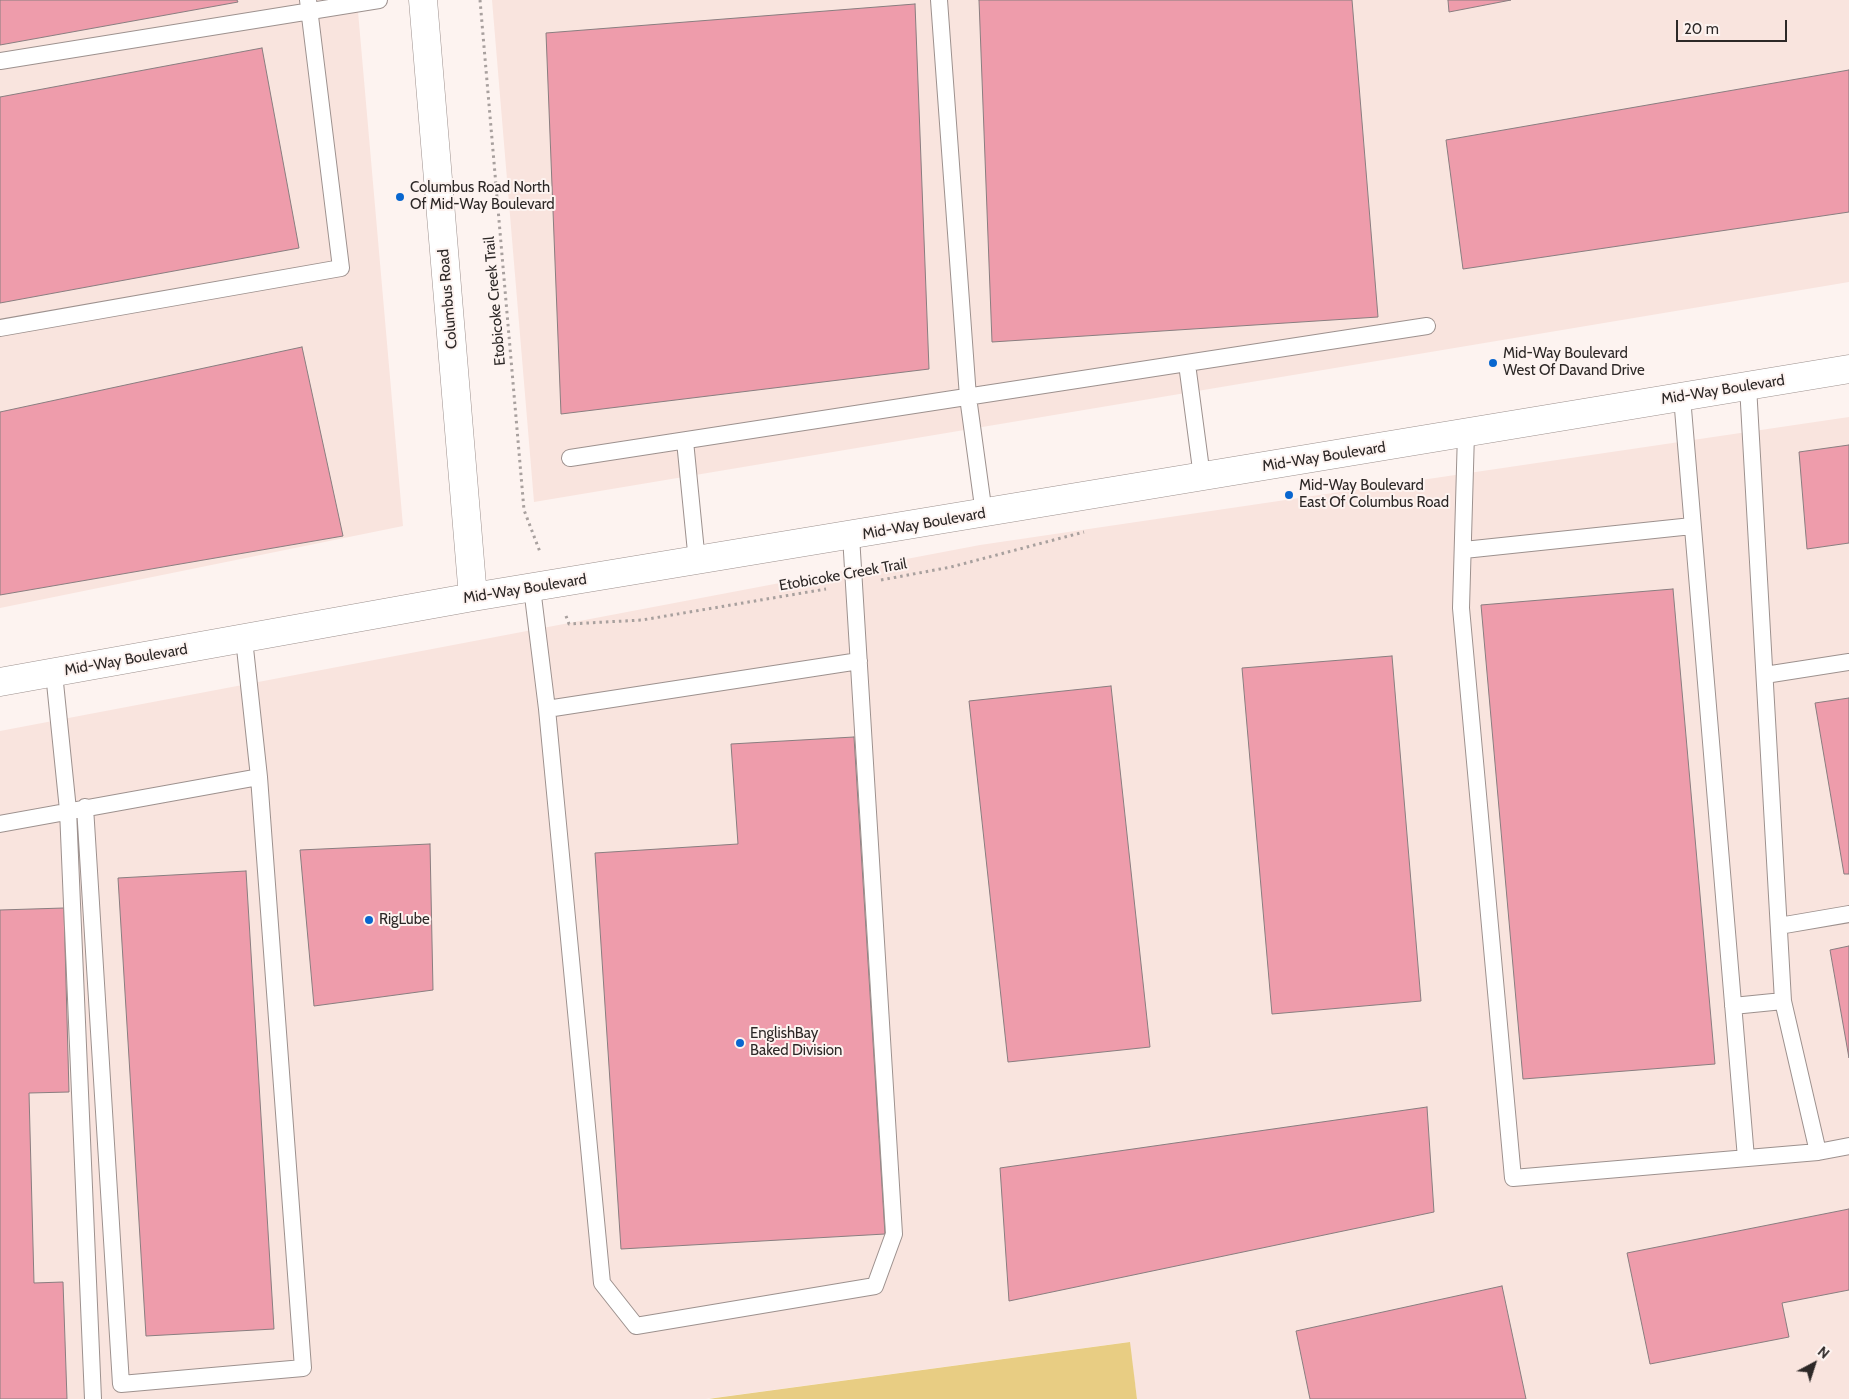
<!DOCTYPE html>
<html>
<head>
<meta charset="utf-8">
<style>
  body { margin:0 }
  #map { position:relative; width:1849px; height:1399px; overflow:hidden; background:#fdf3f0; font-family:Cabin,sans-serif }
  canvas { display:block }
  .north { position:absolute; left:1789px; top:1339px; width:50px; height:50px; -webkit-text-stroke:4px #fdf3f0; paint-order:stroke; rotate:40deg; font-size:14px; font-weight:700; line-height:20px; text-align:center; color:#2d2827 }
  .north::after { content:''; display:block; margin:auto; width:18px; height:22px; background:#2d2827; clip-path:polygon(50% 0,100% 100%,50% 72%,0 100%) }
  .scale { position:absolute; left:1676px; top:20px; width:111px; height:22px; box-sizing:border-box; border:2px solid #2d2827; border-top:0; padding-left:6px; font-size:15px; line-height:18px; white-space:nowrap; color:#2d2827; -webkit-text-stroke:4px #fdf3f0; paint-order:stroke }
</style>
</head>
<body>
<div id="map">
<canvas width="1849" height="1399"></canvas>
<div class="north">N</div>
<div class="scale">20 m</div>
</div>
<script>
const ctx = document.querySelector('canvas').getContext('2d');
ctx.lineJoin = 'round';
function fill(path, color) { ctx.fillStyle = color; ctx.fill(path, 'evenodd'); }
const shape = rows => new Path2D(rows.map(r => 'M' + r).join(''));
function strokePath(path, color, width, dash) { ctx.strokeStyle = color; ctx.lineWidth = width; ctx.lineCap = dash ? 'butt' : 'round'; ctx.setLineDash(dash || []); ctx.stroke(path); }
function drawText(font, color, halo, rows, align = 'center') {
  ctx.font = font + ' Cabin,sans-serif'; ctx.lineWidth = 4; ctx.setLineDash([]); ctx.textBaseline = 'middle'; ctx.strokeStyle = halo; ctx.fillStyle = color; for (const [text, x, y, turn = 0] of rows) {
    ctx.save(); ctx.translate(x, y); ctx.rotate((+turn || 0) * Math.PI / 180); ctx.textAlign = isNaN(turn) ? turn : align; if (halo) ctx.strokeText(text, 0, 0); ctx.fillText(text, 0, 0); ctx.restore();
  }
}
const built = shape([
  [0,0,357,0,403,526,0,608],
  [492,0,1849,0,1849,282,534,502],
  [1849,417,1849,1399,1137,1399,1129,1342,706,1399,0,1399,0,731,980,545]
]);
const green = shape([
  [1130,1342,1137,1399,709,1399,715,1398]
]);
const building = shape([
  [0,0,237,0,238,2,0,45,0,0],
  [979,0,1352,0,1378,317,992,342,979,0],
  [1448,0,1511,0,1449,12,1448,0],
  [915,4,929,369,561,414,546,33,915,4],
  [262,48,299,248,0,303,0,97,262,48],
  [1849,70,1849,212,1463,269,1446,140,1849,70],
  [302,347,343,536,0,595,0,412,302,347],
  [1849,445,1849,543,1807,549,1799,452,1849,445],
  [1673,589,1715,1064,1523,1079,1481,605,1673,589],
  [1392,656,1421,1001,1272,1014,1242,668,1392,656],
  [1111,686,1150,1047,1008,1062,969,701,1111,686],
  [1849,698,1849,874,1844,874,1815,703,1849,698],
  [854,737,885,1234,621,1249,595,853,738,844,731,744,854,737],
  [430,844,433,990,314,1006,300,850,430,844],
  [246,871,274,1329,146,1336,118,878,246,871],
  [64,908,69,1092,29,1093,34,1283,63,1282,67,1399,0,1399,0,910,64,908],
  [1849,946,1849,1058,1830,950,1849,946],
  [1427,1107,1434,1212,1009,1301,1000,1168,1427,1107],
  [1849,1209,1849,1290,1782,1303,1789,1337,1650,1364,1627,1253,1849,1209],
  [1502,1286,1526,1399,1310,1399,1296,1331,1502,1286]
]);
const path = shape([
  [480,0,524,510,540,552],
  [881,580,951,567,1084,532],
  [566,616,569,624,642,620,826,589]
]);
const service = shape([
  [939,0,968,397,984,514],
  [0,61,379,0],
  [0,328,341,268,308,0],
  [1187,364,1202,477],
  [1748,386,1783,1001,1818,1152],
  [1682,397,1746,1158],
  [1466,433,1461,608,1513,1178,1818,1152,1849,1146],
  [685,441,697,562],
  [570,458,1427,326],
  [1464,550,1692,526],
  [532,588,547,709,602,1283,636,1326,875,1286,894,1234,851,536],
  [54,673,68,810,93,1399],
  [1765,675,1849,662],
  [547,709,859,661],
  [85,807,121,1384,303,1368,259,777,244,639],
  [0,824,259,777],
  [1779,926,1849,914],
  [1733,1006,1783,1001]
]);
const minor = shape([
  [423,0,473,597],
  [0,682,473,597,1849,369]
]);
const markers = [
  [400,197,5,"#0866cf"],
  [1493,363,5,"#0866cf"],
  [1289,495,5,"#0866cf"],
  [369,920,5,"#0866cf"],
  [740,1043,5,"#0866cf"]
];
const poiNames = [
  ["Columbus Road North",410,188],
  ["Of Mid-Way Boulevard",410,205],
  ["Mid-Way Boulevard",1503,354],
  ["West Of Davand Drive",1503,371],
  ["Mid-Way Boulevard",1299,486],
  ["East Of Columbus Road",1299,503],
  ["RigLube",379,920],
  ["EnglishBay",750,1034],
  ["Baked Division",750,1051]
];
const streetNames = [
  ["Columbus Road",448,299,-95],
  ["Etobicoke Creek Trail",495,301,-95],
  ["Mid-Way Boulevard",1723,390,-9],
  ["Mid-Way Boulevard",1324,457,-9],
  ["Mid-Way Boulevard",924,524,-10],
  ["Etobicoke Creek Trail",843,575,-10],
  ["Mid-Way Boulevard",525,589,-9],
  ["Mid-Way Boulevard",126,660,-10]
];
fill(built, '#f9e4de');
fill(green, '#e8cd83');
fill(building, '#ee9cab');
strokePath(building, '#8a7e80', 1);
strokePath(service, '#9d918e', 18);
strokePath(minor, '#9d918e', 29);
strokePath(path, '#a8a09e', 3, [2.5, 4]);
strokePath(service, '#fff', 16);
strokePath(minor, '#fff', 28);
for (const [x, y, r, color] of markers) { const dot = new Path2D(); dot.arc(x, y, r, 0, 2 * Math.PI); ctx.fillStyle = color; ctx.fill(dot); strokePath(dot, '#fdf3f0', 2); }
drawText('15px', '#2d2827', '#fdf3f0', poiNames, 'left');
drawText('15px', '#2d2827', '#fdf3f0', streetNames);
</script>
</body>
</html>
